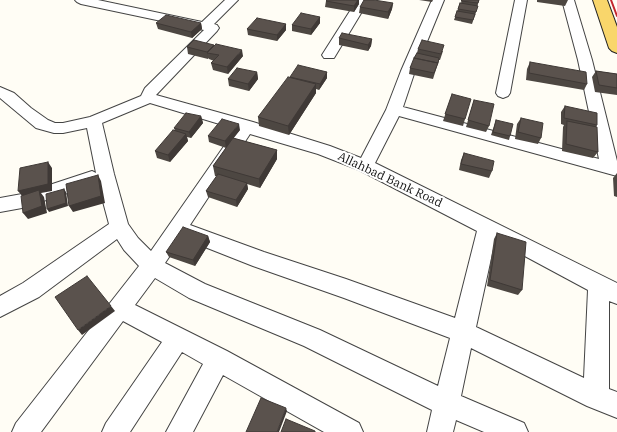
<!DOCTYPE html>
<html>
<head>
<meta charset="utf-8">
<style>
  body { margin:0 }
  canvas { display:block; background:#fffdf5 }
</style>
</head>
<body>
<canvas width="617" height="432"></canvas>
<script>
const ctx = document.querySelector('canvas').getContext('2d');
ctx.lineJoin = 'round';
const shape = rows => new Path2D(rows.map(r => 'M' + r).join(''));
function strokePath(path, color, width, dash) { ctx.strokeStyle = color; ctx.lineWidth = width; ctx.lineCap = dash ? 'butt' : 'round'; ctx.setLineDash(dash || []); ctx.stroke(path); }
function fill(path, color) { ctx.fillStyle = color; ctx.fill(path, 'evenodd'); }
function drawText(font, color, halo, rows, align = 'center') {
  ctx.font = font + ' "IBM Plex Serif",serif'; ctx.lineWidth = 4; ctx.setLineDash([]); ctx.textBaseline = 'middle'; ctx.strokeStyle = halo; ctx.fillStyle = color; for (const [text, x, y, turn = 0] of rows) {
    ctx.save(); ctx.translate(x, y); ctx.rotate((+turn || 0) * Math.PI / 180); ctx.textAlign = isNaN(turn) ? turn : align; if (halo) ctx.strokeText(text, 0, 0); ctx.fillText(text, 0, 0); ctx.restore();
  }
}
const minor = shape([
  [75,0,98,0,202,22,225,0,238,0,214,24,217,25,219,28,217,31,156,95,253,122,330,146,361,158,386,110,401,71,432,0,444,0,415,71,403,107,599,159,578,60,562,0,574,0,592,60,617,161,617,176,399,116,375,163,617,283,617,304,609,301,609,389,617,392,617,418,587,406,471,348,461,396,524,423,528,432,484,432,456,420,453,432,427,432,432,410,304,346,189,298,155,278,135,305,227,351,359,423,363,432,324,432,223,375,193,432,166,432,203,364,182,352,130,432,102,432,106,423,162,342,123,321,41,432,12,432,16,423,139,266,124,250,117,239,39,297,0,317,0,296,23,283,109,224,98,183,22,208,0,212,0,198,22,194,92,171,96,173,87,128,63,133,54,133,36,128,0,98,0,87,14,93,31,108,48,120,55,123,63,123,90,117,141,96,145,88,204,30,81,4,77,2,75,0],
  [150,103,236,129,151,251,138,238,128,224,114,174,102,123,150,103],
  [250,134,318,154,359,170,477,231,455,318,346,279,264,252,190,225,250,134],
  [182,238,253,266,344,298,450,338,438,386,320,330,205,284,165,263,182,238],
  [495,240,588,290,584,378,476,327,495,240],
  [357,0,369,0,334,58,324,58,322,55,357,0],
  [515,0,527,0,510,93,508,96,503,98,498,96,496,93,515,0]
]);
const major = shape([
  [593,0,607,0,617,27,617,53,612,51,609,48,593,0]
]);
const rail = shape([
  [611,0,617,16]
]);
const wall = shape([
  [327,0,359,0,359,4,354,12,325,7,326,1],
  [419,0,433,0,432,2],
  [462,0,479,0,475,16,475,15,472,24,454,20,460,3,461,3],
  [537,0,568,0,565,6,537,2],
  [393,3,392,9,388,19,359,13,360,7],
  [320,17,320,23,311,35,292,31,292,25],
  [156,23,201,23,202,29,192,38,158,29],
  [286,24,286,30,277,41,248,35,247,29],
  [339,38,372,39,371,46,368,51,339,45],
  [214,46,243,56,228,74,213,70,211,63,214,61,209,59,208,58,208,59,188,54,187,47],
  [418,49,443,51,440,60,439,60,433,79,409,74,410,68,417,53],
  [530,62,587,84,584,90,526,80,527,69],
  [596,71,617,74,617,95,595,92,592,77],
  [257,72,258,79,249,91,229,86,228,79],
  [327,72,327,78,319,90,316,89,316,93,289,135,259,126,258,117,290,77],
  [452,94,465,119,463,126,443,121],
  [474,100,489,126,486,132,466,127],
  [565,106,597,125,596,127,598,152,593,158,562,151,563,127,564,125,561,124,561,112],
  [201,116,203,123,191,138,187,137,188,141,170,162,157,158,155,151,175,131,174,128],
  [521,118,541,138,538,144,515,139,517,124],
  [496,120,510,136,509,140,491,135],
  [240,130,233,138,277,150,277,159,260,188,247,184,248,189,237,207,208,197,206,191,217,176,215,176,213,166,226,148,209,142,208,136],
  [464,153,492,171,489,178,459,170,461,160],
  [617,173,617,197,614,196,613,178],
  [497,233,522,290,518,295,487,286,494,239],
  [208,236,210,242,195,266,169,257,166,252]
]);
const shadedWall = shape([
  [358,0,359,0,359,4,354,12,354,6],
  [393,3,392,9,388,19,388,12],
  [320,17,320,23,311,35,311,29],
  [201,23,202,29,192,38,191,32],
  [286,24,286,30,277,41,277,35],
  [372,39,371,46,368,51,368,45],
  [214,45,215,51,207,53,208,59,207,52],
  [242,50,243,56,228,74,227,67],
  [257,72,258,79,249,91,248,84],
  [327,72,327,78,319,90,320,84],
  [316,84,316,93,289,135,288,126],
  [201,116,203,123,191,138,189,132],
  [239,124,240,130,226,148,225,141],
  [186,134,188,141,170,162,168,155],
  [277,150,277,159,260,188,259,179],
  [48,162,52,168,52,191,41,193,44,197,47,213,28,219,23,213,23,197,18,191],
  [98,175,101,181,105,203,73,212,69,206],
  [247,183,248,189,237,207,236,200],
  [64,189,66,192,68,206,49,212,47,209],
  [208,236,210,242,195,266,193,260],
  [111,306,115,311,82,335,78,330],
  [286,408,287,411,279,432,277,432]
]);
const building = shape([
  [327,0,358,0,354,6,326,1,327,0],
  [364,0,374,0,393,3,388,12,360,7,364,0],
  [462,0,479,0,478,3,461,1,462,0],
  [460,3,478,6,476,12,458,9,460,3],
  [457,11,475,14,473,20,455,17,457,11],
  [301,13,320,17,311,29,292,25,301,13],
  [166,15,201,23,191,32,156,23,166,15],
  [257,18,286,24,277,35,247,29,257,18],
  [342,33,372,39,368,45,339,38,342,33],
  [194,40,214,45,207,52,187,47,194,40],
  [422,40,444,45,441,54,418,49,422,40],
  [216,44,242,50,227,67,211,63,219,55,207,53,216,44],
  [417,53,439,58,438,63,414,58,417,53],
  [414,58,438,63,434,73,410,68,414,58],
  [530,62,586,72,587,84,529,73,530,62],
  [298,65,327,72,320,84,290,77,298,65],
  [237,68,257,72,248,84,228,79,237,68],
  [596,71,617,74,617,88,599,85,596,71],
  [288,77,316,84,288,126,258,117,288,77],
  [452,94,471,99,465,119,445,114,452,94],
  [474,100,494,104,489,126,468,120,474,100],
  [565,106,597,113,597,125,564,118,565,106],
  [186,113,201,116,189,132,174,128,186,113],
  [521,118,543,123,541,138,518,132,521,118],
  [222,119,239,124,225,141,208,136,222,119],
  [496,120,513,124,510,136,493,132,496,120],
  [567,121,597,127,598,152,566,144,567,121],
  [173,130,186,134,168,155,155,151,173,130],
  [233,138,277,150,259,179,213,166,233,138],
  [464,153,494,161,492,171,461,164,464,153],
  [48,162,48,184,18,191,20,168,48,162],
  [218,174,247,183,236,200,206,191,218,174],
  [98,175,101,196,69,206,66,184,98,175],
  [64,189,66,203,47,209,46,194,64,189],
  [39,190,42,206,23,213,21,196,39,190],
  [183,227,208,236,193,260,166,252,183,227],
  [497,233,526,242,522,290,490,280,497,233],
  [87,276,111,306,78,330,55,297,87,276],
  [261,398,286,408,277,432,246,432,261,398],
  [286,419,315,431,315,432,281,432,286,419]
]);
const streetNames = [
  ["Allahbad Bank Road",390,180,25]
];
strokePath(minor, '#444', 2);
strokePath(major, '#222', 2);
fill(minor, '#fff');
fill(major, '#f9d66b');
strokePath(rail, '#c4262e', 2);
fill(wall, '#4d4742');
fill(shadedWall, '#3f3936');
fill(building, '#5a524d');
strokePath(building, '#3f3936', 1);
drawText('12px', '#111', '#fff', streetNames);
</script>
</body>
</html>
